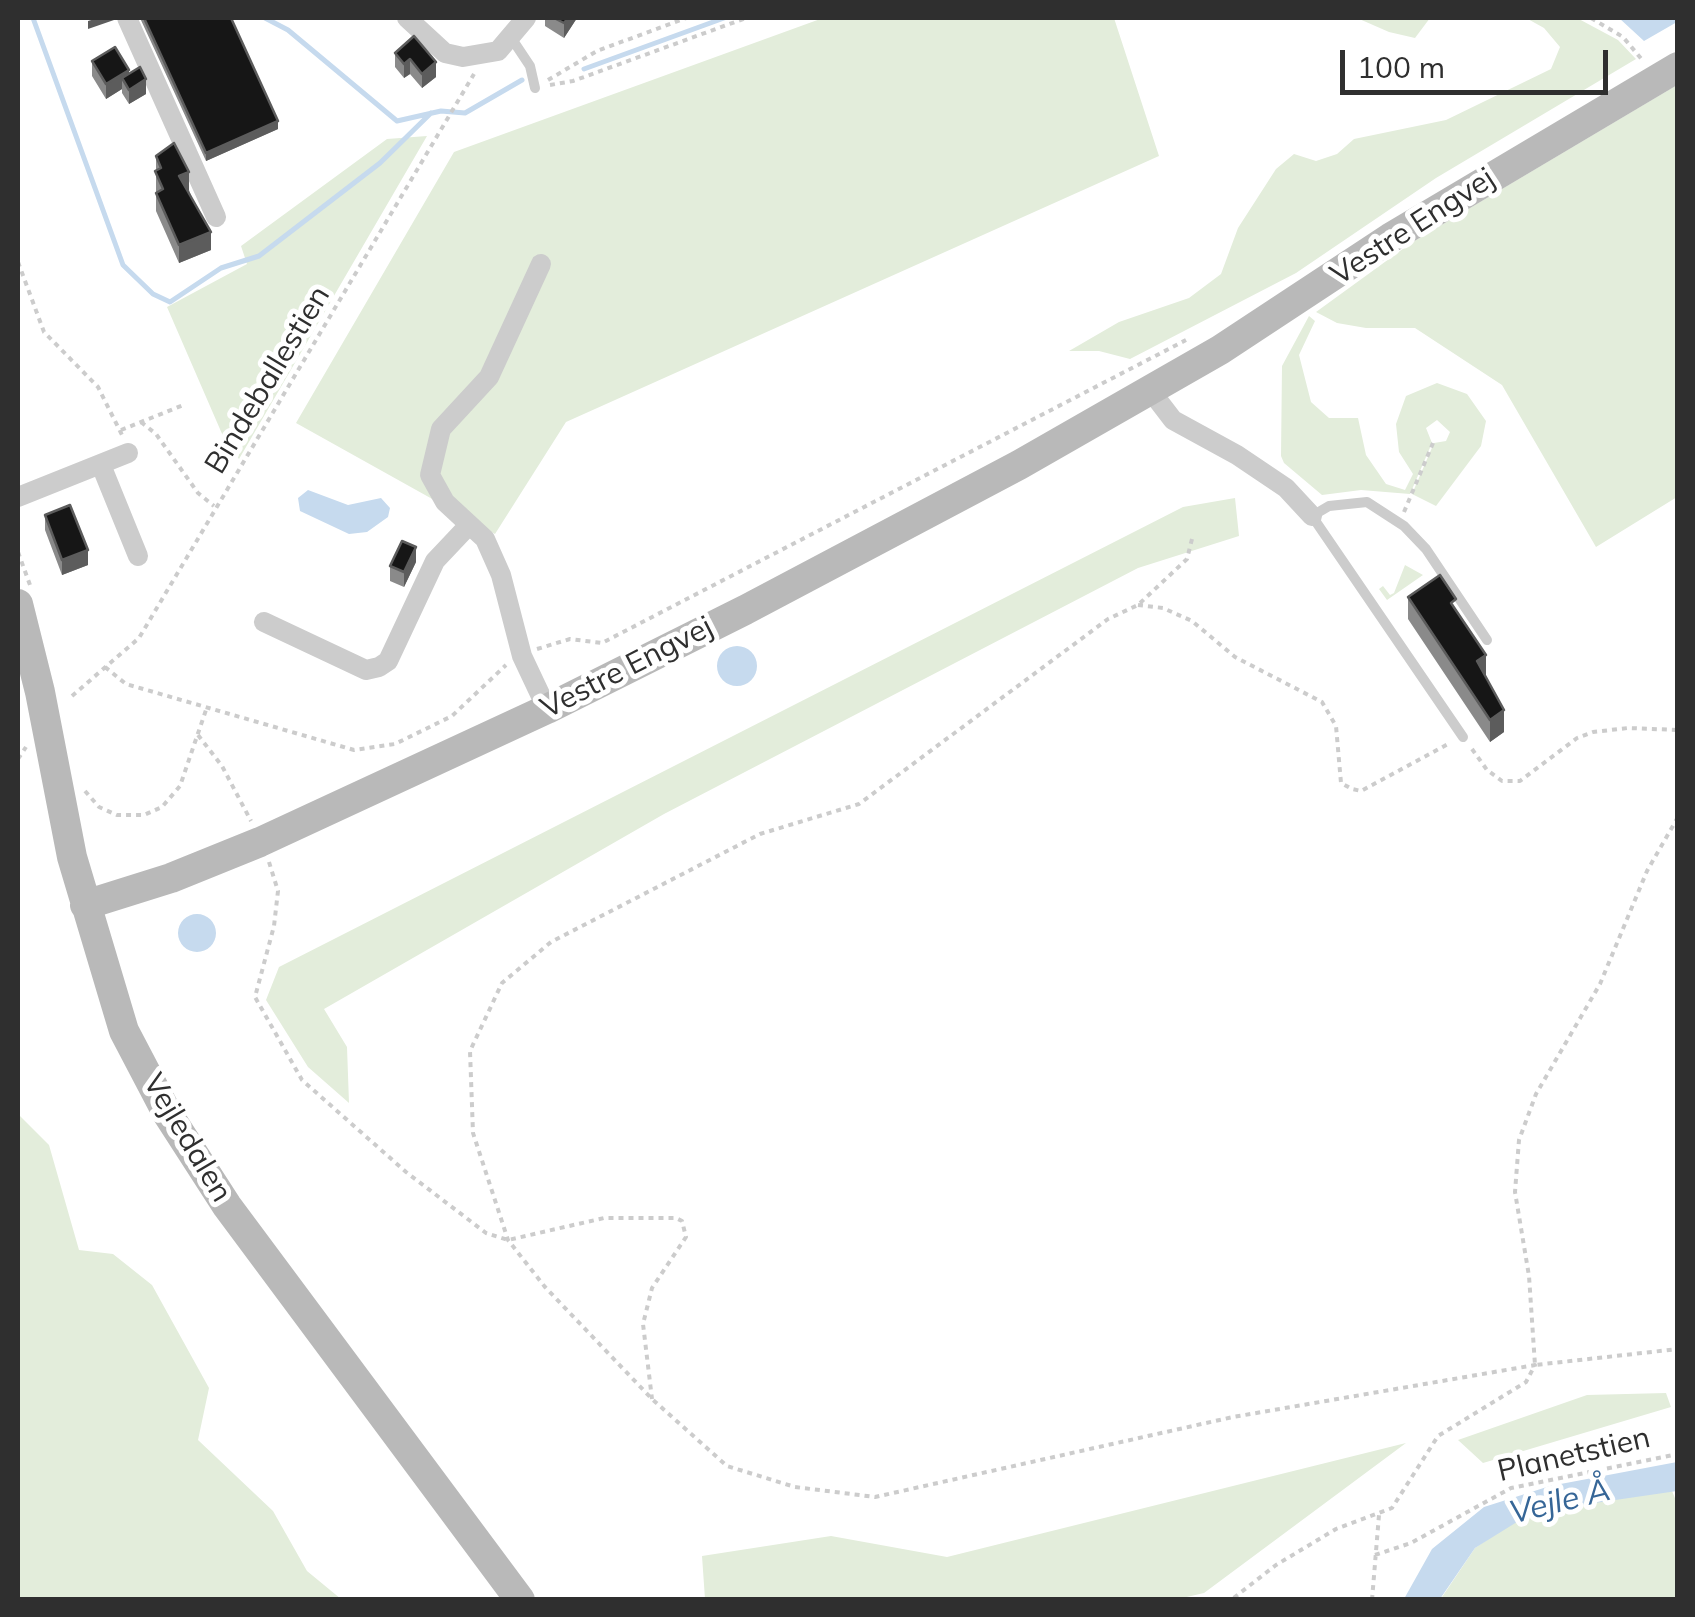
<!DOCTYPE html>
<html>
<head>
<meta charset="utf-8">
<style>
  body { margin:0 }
  #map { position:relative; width:1695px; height:1617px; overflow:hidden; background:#fff; font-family:Mulish,sans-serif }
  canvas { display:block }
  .frame { position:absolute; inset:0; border:20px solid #2f2f2f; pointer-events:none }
  .scale { position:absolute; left:1340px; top:50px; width:268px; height:45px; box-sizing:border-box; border:5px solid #2f2f2f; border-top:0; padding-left:12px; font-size:30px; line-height:35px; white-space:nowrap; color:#2f2f2f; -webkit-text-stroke:8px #fff; paint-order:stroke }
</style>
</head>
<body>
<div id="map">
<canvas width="1695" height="1617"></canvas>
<div class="frame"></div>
<div class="scale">100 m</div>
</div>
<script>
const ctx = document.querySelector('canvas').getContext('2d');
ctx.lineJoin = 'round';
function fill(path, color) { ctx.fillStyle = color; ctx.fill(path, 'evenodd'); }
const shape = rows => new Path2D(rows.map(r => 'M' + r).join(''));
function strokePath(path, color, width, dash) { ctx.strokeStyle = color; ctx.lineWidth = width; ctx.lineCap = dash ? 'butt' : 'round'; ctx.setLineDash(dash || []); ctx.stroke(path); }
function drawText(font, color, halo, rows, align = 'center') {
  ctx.font = font + ' Mulish,sans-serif'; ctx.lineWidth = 10; ctx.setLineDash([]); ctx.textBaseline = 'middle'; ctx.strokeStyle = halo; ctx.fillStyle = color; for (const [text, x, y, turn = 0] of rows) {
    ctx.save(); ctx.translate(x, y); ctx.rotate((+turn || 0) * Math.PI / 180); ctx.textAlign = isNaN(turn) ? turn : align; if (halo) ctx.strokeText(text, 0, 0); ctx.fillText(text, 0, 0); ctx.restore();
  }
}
const green = shape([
  [823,18,1114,18,1159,156,566,422,495,534,296,423,454,152],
  [1357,18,1430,18,1415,38,1389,32],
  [1526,18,1577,18,1618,40,1636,59,1436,178,1296,273,1130,359,1099,351,1069,351,1119,322,1189,298,1221,274,1238,228,1276,169,1294,154,1316,161,1337,154,1354,139,1446,120,1551,69,1560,47,1544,28],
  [1677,85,1677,497,1596,547,1502,385,1415,328,1366,328,1337,323,1316,312,1411,243],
  [427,136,239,459,226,443,167,307,247,264,241,246,387,139],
  [1309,316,1315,321,1299,355,1311,402,1329,418,1358,418,1366,455,1386,484,1405,490,1413,474,1399,452,1396,424,1406,396,1437,383,1467,394,1486,421,1481,446,1436,506,1412,494,1434,443,1446,441,1450,432,1437,420,1426,428,1432,443,1410,494,1361,490,1322,495,1284,463,1281,456,1282,366],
  [1235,498,1239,536,1138,568,664,814,324,1009,347,1047,349,1103,308,1067,266,1000,279,967,1183,507],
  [1405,565,1423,575,1387,600,1379,589,1383,586,1390,595,1394,593],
  [18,1114,49,1145,79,1250,113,1254,152,1285,209,1388,198,1440,273,1511,307,1571,341,1599,18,1599],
  [1666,1393,1671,1407,1483,1463,1458,1440,1587,1395],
  [1406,1443,1204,1593,1178,1599,705,1599,702,1556,831,1536,947,1557],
  [1672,1491,1677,1503,1677,1599,1440,1600,1475,1548,1515,1521,1555,1507]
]);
const water = shape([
  [1619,18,1677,18,1677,22,1644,41],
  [308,490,348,505,381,498,390,508,388,517,367,532,349,534,300,511,298,498],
  '717 666a20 20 0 1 1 40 0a20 20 0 1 1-40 0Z',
  '178 933a19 19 0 1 1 38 0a19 19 0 1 1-38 0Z',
  [1677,1462,1677,1491,1533,1512,1475,1548,1440,1599,1404,1599,1432,1549,1484,1507,1550,1486]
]);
const stream = shape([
  [33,18,123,265,153,294,170,302,221,268,259,256,380,163,431,113],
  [265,18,288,30,397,121,441,111,465,113,522,80],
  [584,69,724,18]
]);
const path = shape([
  [1591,18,1623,37,1644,62],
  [548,80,597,51,686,18],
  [550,85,573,81,746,18],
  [18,262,44,332,98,387,122,435],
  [141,422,156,434,198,493,214,506],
  [121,430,186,404],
  [1404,512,1433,443],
  [1192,539,1187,559,1138,605,1108,619,859,804,760,834,551,942,502,983,470,1051,473,1133,508,1240,545,1287,652,1399,727,1466,795,1487,875,1497,1233,1417,1535,1365,1526,1382,1438,1436,1392,1508,1336,1529,1276,1565,1231,1600],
  [18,552,30,585],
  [1138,605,1163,608,1192,621,1235,657,1322,702,1336,726,1341,783,1352,789,1361,791,1450,743],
  [537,649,570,639,602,643,1186,340],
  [105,667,126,684,354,750,395,744,452,716,506,665],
  [72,696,139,638,474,74],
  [198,735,222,766,251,821],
  [1472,749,1487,770,1502,781,1520,781,1577,738,1593,732,1628,728,1678,730],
  [18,759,26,747],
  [85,791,99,807,117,815,144,815,162,807,180,786,207,707],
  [1678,817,1647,871,1600,984,1536,1094,1519,1140,1515,1192,1529,1276,1535,1365,1678,1349],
  [269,862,278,891,274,926,255,997,302,1080,406,1172,486,1233,508,1240,604,1218,676,1218,682,1221,686,1237,652,1288,643,1324,652,1399],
  [1375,1555,1411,1543,1511,1488,1678,1454],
  [1372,1600,1379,1515]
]);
const lane = shape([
  [512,39,530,66,535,88],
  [1463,737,1312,516,1329,506,1367,502,1404,526,1426,549,1487,640]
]);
const street = shape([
  [127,18,216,217],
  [407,18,445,53,463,57,498,51,526,18],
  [541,264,489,377,441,429,430,475,445,502,485,539,501,575,522,656,547,709],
  [1150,390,1173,420,1237,455,1286,488,1312,516],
  [101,465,138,556],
  [18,497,128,453],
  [264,622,366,670,379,667,388,661,435,561,469,525]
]);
const secondary = shape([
  [18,604,40,692,72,857,124,1031,167,1113,227,1206,520,1600],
  [85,905,171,878,260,842,547,709,745,610,1019,465,1220,350,1390,238,1678,67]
]);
const wall = shape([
  [140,18,231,18,278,129,206,161],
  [545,18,577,18,564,38,545,26],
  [414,36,436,77,422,88,410,74,404,78,395,67,395,53],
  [92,61,129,74,146,94,129,104,122,93,122,89,106,99,92,76],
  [156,156,189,190,211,250,179,263,156,211],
  [45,515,88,565,62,575,45,530],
  [416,562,404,587,390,581,390,566],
  [1408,597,1456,611,1486,677,1504,732,1490,742,1408,619]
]);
const shadedWall = shape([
  [98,18,115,18,114,20,88,29,88,21],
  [568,18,577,18,564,38,564,23],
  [410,59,410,74,404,78,404,64],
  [436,62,436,77,422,88,422,74],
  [129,70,129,85,122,78,122,89,106,99,106,84],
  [146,79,146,94,129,104,129,90],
  [278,121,278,129,206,161,206,153],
  [189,172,189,190,179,194,179,176],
  [211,232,211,250,179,263,179,245],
  [416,547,416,562,404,587,404,572],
  [88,550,88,565,62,575,62,560],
  [1486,655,1486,677,1477,661],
  [1504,710,1504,732,1490,742,1490,720]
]);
const building = shape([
  [144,18,231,18,278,121,206,153,144,18],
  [554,18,568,18,564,23,554,18],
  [414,36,436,62,422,74,410,59,404,64,395,53,414,36],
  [115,47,129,70,106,84,92,61,115,47],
  [140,67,146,79,129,90,122,78,140,67],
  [174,143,189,172,179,176,211,232,179,245,156,193,163,189,155,171,161,168,156,156,174,143],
  [70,505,88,550,62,560,45,515,70,505],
  [402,541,416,547,404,572,390,566,402,541],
  [1440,575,1456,599,1451,603,1486,655,1477,661,1504,710,1490,720,1408,597,1440,575]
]);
const streetNames = [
  ["Vestre Engvej",1413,227,-33],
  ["Bindeballestien",268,380,-59],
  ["Vestre Engvej",627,668,-27],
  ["Vejledalen",187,1138,59],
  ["Planetstien",1574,1455,-13]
];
const waterNames = [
  ["Vejle Å",1560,1502,-14]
];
fill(green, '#e3eddb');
fill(water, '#c6daee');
strokePath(stream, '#c6daee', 5);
strokePath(path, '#ccc', 4, [5, 5]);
strokePath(lane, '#ccc', 10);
strokePath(street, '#ccc', 20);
strokePath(secondary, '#b9b9b9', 30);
fill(wall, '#8a8a8a');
fill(shadedWall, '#5c5c5c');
fill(building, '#161616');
strokePath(building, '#5c5c5c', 2.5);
drawText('30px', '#2f2f2f', '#fff', streetNames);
drawText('italic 32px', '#366697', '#fff', waterNames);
</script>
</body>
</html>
